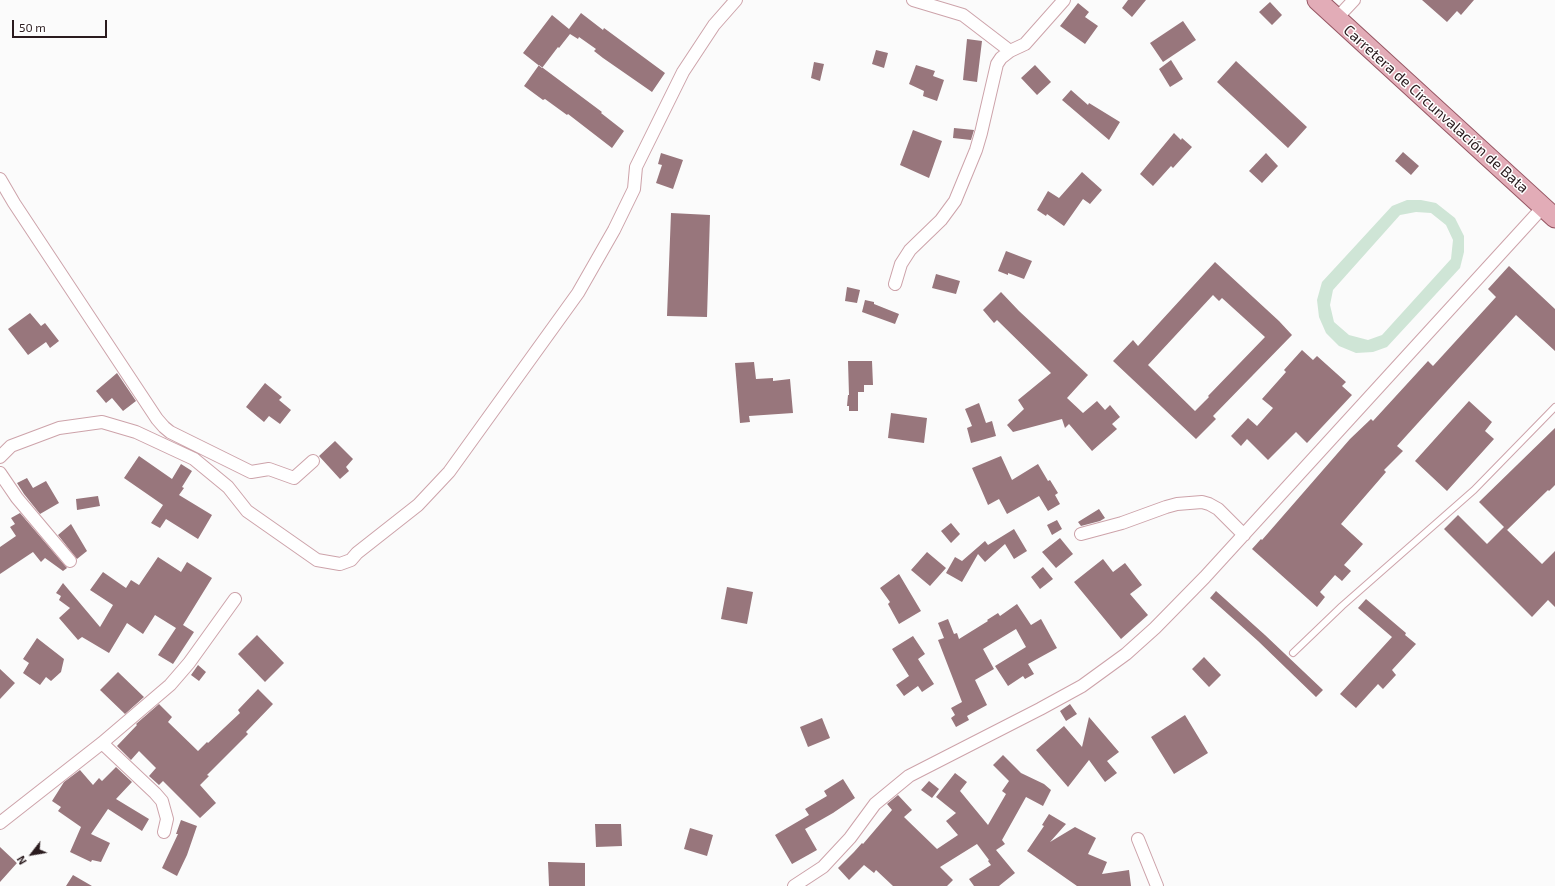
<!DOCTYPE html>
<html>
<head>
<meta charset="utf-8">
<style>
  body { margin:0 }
  #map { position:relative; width:1555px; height:886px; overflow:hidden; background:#fbfbfb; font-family:"Exo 2",sans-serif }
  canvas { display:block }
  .north { position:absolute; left:12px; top:834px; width:40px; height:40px; -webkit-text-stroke:3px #fff; paint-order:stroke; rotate:239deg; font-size:11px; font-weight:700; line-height:16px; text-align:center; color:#2a1b1e }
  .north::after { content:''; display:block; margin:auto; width:14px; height:18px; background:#2a1b1e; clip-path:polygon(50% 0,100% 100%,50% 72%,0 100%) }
  .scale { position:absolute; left:12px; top:20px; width:95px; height:18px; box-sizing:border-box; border:2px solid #2a1b1e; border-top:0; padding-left:5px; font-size:12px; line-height:14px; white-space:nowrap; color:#2a1b1e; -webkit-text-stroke:3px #fff; paint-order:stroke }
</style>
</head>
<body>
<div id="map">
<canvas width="1555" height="886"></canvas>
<div class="north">N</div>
<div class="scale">50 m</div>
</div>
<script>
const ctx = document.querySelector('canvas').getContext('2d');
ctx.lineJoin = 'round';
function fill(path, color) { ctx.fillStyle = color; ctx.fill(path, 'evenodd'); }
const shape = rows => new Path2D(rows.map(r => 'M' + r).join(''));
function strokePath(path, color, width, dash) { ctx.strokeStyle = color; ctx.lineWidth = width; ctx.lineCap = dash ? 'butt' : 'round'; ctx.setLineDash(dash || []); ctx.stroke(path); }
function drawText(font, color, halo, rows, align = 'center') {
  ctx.font = font + ' "Exo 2",sans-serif'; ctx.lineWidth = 3; ctx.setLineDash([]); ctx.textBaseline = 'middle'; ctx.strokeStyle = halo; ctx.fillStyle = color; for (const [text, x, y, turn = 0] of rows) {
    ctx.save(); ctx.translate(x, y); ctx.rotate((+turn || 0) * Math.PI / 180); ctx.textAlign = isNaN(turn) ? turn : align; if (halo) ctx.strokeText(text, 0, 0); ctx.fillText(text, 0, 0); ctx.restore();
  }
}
const green = shape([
  [1407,200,1421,200,1436,203,1455,218,1464,236,1464,252,1460,268,1387,347,1373,352,1356,353,1339,346,1326,333,1319,317,1317,300,1322,282,1392,206],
  [1416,212,1431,213,1446,225,1453,240,1451,259,1382,335,1368,340,1349,335,1334,322,1330,305,1333,290,1400,215]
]);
const building = shape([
  [1128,0,1146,0,1132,17,1122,8],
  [1422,0,1474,0,1461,15,1457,11,1447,22],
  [1270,2,1282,15,1272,25,1259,12],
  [1078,3,1089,12,1085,17,1098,26,1085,44,1060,26],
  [581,13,603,30,604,28,665,73,652,92,603,58,594,51,596,49,579,37,578,39,570,34,559,48,558,47,542,68,523,53,552,15,569,29],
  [1183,21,1196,40,1163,62,1150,43],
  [967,39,982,41,977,82,963,80],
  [876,50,888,53,884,68,872,64],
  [1171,60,1183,79,1170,87,1159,69],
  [1236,61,1307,127,1288,148,1217,82],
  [814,62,824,64,820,81,811,78],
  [539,65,602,112,601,113,624,131,612,148,568,114,567,115,545,99,543,100,524,86],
  [916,65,935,71,933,76,944,80,937,101,923,96,924,91,909,84],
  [1035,65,1051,82,1037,95,1021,78],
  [1071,90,1088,105,1089,103,1120,122,1109,140,1062,100],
  [954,128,974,130,971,140,953,138],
  [913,130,942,141,929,178,900,165],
  [1174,133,1181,140,1182,138,1192,147,1173,168,1171,166,1153,186,1140,174],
  [1403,152,1419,166,1411,175,1395,161],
  [661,153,683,160,673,189,656,183,662,165,658,164],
  [1266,153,1278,166,1262,183,1249,171],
  [1082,172,1102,190,1090,204,1083,199,1064,226,1047,214,1046,216,1037,210,1048,191,1059,198],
  [671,213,710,215,707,317,667,316],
  [1006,251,1032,261,1024,279,1008,273,1008,275,998,271],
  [1215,262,1279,321,1292,335,1213,416,1216,419,1196,439,1113,361,1133,340,1138,346],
  [1213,295,1219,301,1222,298,1265,337,1208,396,1209,397,1195,411,1148,365],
  [1509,266,1555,309,1555,351,1516,315,1397,446,1403,451,1384,470,1386,472,1341,524,1363,544,1344,565,1351,571,1342,581,1335,575,1320,592,1325,597,1317,607,1252,549,1261,539,1262,540,1350,439,1371,419,1373,421,1428,361,1433,366,1496,297,1488,289],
  [936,274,960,281,956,294,932,288],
  [847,287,860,290,857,303,845,301],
  [1001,292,1019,311,1088,375,1067,398,1083,413,1097,401,1105,410,1110,405,1120,417,1112,424,1117,429,1092,451,1069,424,1065,428,1062,419,1013,432,1007,425,1024,409,1018,400,1051,373,997,320,994,323,983,310],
  [865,300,874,302,874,304,899,314,895,324,862,312],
  [30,313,41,326,45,323,59,341,50,348,46,342,28,355,8,329],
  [1302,350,1313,360,1317,356,1346,382,1342,386,1352,395,1307,443,1296,432,1268,460,1247,439,1241,446,1231,436,1248,418,1257,426,1273,408,1262,399,1286,372,1284,370],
  [848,361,872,361,873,385,864,385,864,392,858,392,858,411,849,411,849,406,847,406,848,395,849,395],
  [754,362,756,379,773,378,773,381,790,379,793,413,749,416,750,422,740,423,735,363],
  [117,373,136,401,123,411,112,398,106,403,96,391],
  [265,383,282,397,279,400,291,410,280,424,269,416,264,422,246,407],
  [1469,401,1492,422,1485,431,1494,439,1447,491,1415,461],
  [979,403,986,423,992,421,996,436,971,443,967,428,972,426,965,409],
  [891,413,927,418,924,443,888,438],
  [1555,428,1555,485,1549,491,1548,490,1507,530,1479,502],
  [335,441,353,459,346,467,349,471,340,479,319,456],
  [139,456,172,479,181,464,192,471,182,487,184,488,179,495,212,515,198,539,166,519,160,528,151,523,163,505,124,478],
  [1001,456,1012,480,1038,464,1048,481,1050,480,1058,493,1055,495,1060,504,1048,511,1039,496,1007,514,999,499,988,505,972,468],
  [27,478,33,488,46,481,59,503,40,514,24,494,17,483],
  [98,496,100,506,77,510,76,499],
  [1099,509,1105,518,1100,521,1081,526,1078,522],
  [20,513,67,568,63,571,45,558,41,562,33,552,0,574,0,547,16,536,10,527,15,524,11,518],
  [1458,515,1487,544,1504,527,1542,564,1555,551,1555,607,1548,600,1532,617,1444,529],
  [1057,520,1062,529,1052,535,1047,525],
  [951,523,960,534,951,543,941,531],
  [71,524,87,551,77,559,58,535],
  [1014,529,1027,551,1014,559,1005,544,985,562,978,554,962,582,946,573,955,557,962,561,985,541,988,545],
  [1060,538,1073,554,1056,568,1042,552],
  [927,552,946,568,930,586,911,570],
  [158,557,181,572,187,562,212,578,183,625,194,632,173,664,158,655,176,628,155,615,143,634,127,623,109,653,82,637,78,640,59,618,70,608,59,600,61,596,56,593,63,583,100,627,113,605,90,590,103,572,126,588,131,580,139,585],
  [1103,559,1113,572,1125,563,1142,585,1130,594,1148,615,1121,639,1074,582],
  [1043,567,1053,579,1040,589,1031,577],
  [899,574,921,611,899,624,888,604,890,602,880,588],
  [727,587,753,592,747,624,721,619],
  [1216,591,1265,635,1323,690,1316,697,1258,641,1210,598],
  [1366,599,1406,633,1405,635,1416,644,1392,670,1396,675,1383,689,1378,684,1356,708,1340,694,1392,637,1358,608],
  [1017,604,1031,625,1041,619,1057,648,1028,664,1034,674,1025,679,1023,676,1008,686,995,666,1026,647,1016,629,983,649,994,669,975,680,987,705,967,716,969,720,956,727,951,718,955,715,951,708,962,702,938,640,944,638,938,623,948,619,954,634,957,633,959,639,988,621,987,620,998,613,1000,616],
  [257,635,284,663,265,682,238,654],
  [913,636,925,654,918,659,934,684,922,692,918,686,904,696,896,685,909,676,892,649],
  [37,638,64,659,61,672,51,681,46,677,40,685,23,673,29,663,23,659],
  [1204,657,1221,675,1209,687,1192,669],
  [198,665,206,672,199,681,191,675],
  [0,669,15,683,0,699],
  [118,672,144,697,125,714,100,690],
  [258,689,273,704,246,732,248,734,207,775,209,776,200,785,216,803,200,818,163,781,159,785,149,776,156,768,139,751,131,760,117,746,137,725,136,724,159,704,172,717,168,722,198,751,207,742,208,743,240,713,238,710],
  [1070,704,1077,714,1066,721,1060,711],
  [1185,715,1208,753,1174,774,1151,737],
  [1089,717,1119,752,1107,761,1117,773,1105,782,1089,760,1068,787,1036,750,1064,726,1082,747],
  [822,718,830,738,808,747,800,727],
  [1003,755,1021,773,1044,784,1051,790,1043,806,1026,797,1002,840,1005,844,996,850,1015,873,999,886,974,886,969,879,991,865,988,861,989,860,977,844,940,867,953,880,947,886,893,886,876,870,874,873,864,865,849,880,838,868,854,852,862,843,863,844,892,810,887,804,898,795,912,810,904,817,937,849,958,835,946,821,956,813,936,797,955,773,967,782,960,791,988,825,1006,794,1002,791,1009,781,993,765],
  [116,767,132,782,116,799,149,819,142,831,108,809,91,834,110,843,101,862,92,860,91,862,70,852,81,827,58,811,61,807,52,801,64,782,80,770,93,785,99,778,102,781],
  [843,779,855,798,833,813,805,829,817,850,792,864,775,835,809,815,805,809,827,796,824,791],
  [929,781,939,789,932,798,921,790],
  [1049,814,1066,824,1050,842,1075,827,1096,838,1088,854,1107,862,1102,874,1129,870,1131,886,1077,886,1027,851,1044,826,1042,825],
  [181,820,197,826,187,855,177,876,162,868,178,834,176,834],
  [595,824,621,824,622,846,596,847],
  [690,828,713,835,707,856,684,849],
  [0,847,17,863,0,882],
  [548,862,585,863,585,886,549,886],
  [73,875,92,886,66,886]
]);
const service = shape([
  [1293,653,1342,606,1474,490,1555,407]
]);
const minor = shape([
  [913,0,963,15,1010,51],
  [1337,18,1354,0],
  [0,179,14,203,157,419,164,427,170,432,251,472,269,469,294,478,313,461],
  [895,284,901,264,910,250,941,220,955,201,976,150,981,133,997,64,1001,58,1010,51,1025,44,1064,0],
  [0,457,11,446,59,428,102,422,136,432,194,459,228,487,247,511,317,560,340,564,351,560,357,553,418,505,449,472,578,293,614,230,634,189,636,167,683,72,714,25,736,0],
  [0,473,17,498,70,561],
  [1081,534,1122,523,1166,507,1177,504,1202,502,1209,504,1218,509,1244,535],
  [102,743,155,793,162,801,167,819,164,832],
  [0,823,102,743,170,685,189,663,235,599],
  [1138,839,1157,886],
  [794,886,823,867,850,838,875,804,909,776,1040,709,1082,686,1126,654,1155,628,1205,577,1543,207]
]);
const primary = shape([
  [1317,0,1555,218]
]);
const streetNames = [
  ["Carretera de Circunvalación de Bata",1436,109,42]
];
fill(green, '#cfe5d6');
fill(building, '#98767c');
strokePath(service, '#cda3aa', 8);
strokePath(minor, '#cda3aa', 14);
strokePath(primary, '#955562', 21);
strokePath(service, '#fff', 6);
strokePath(minor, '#fff', 12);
strokePath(primary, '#e2acb7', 19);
drawText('15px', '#2a1b1e', '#fff', streetNames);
</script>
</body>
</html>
